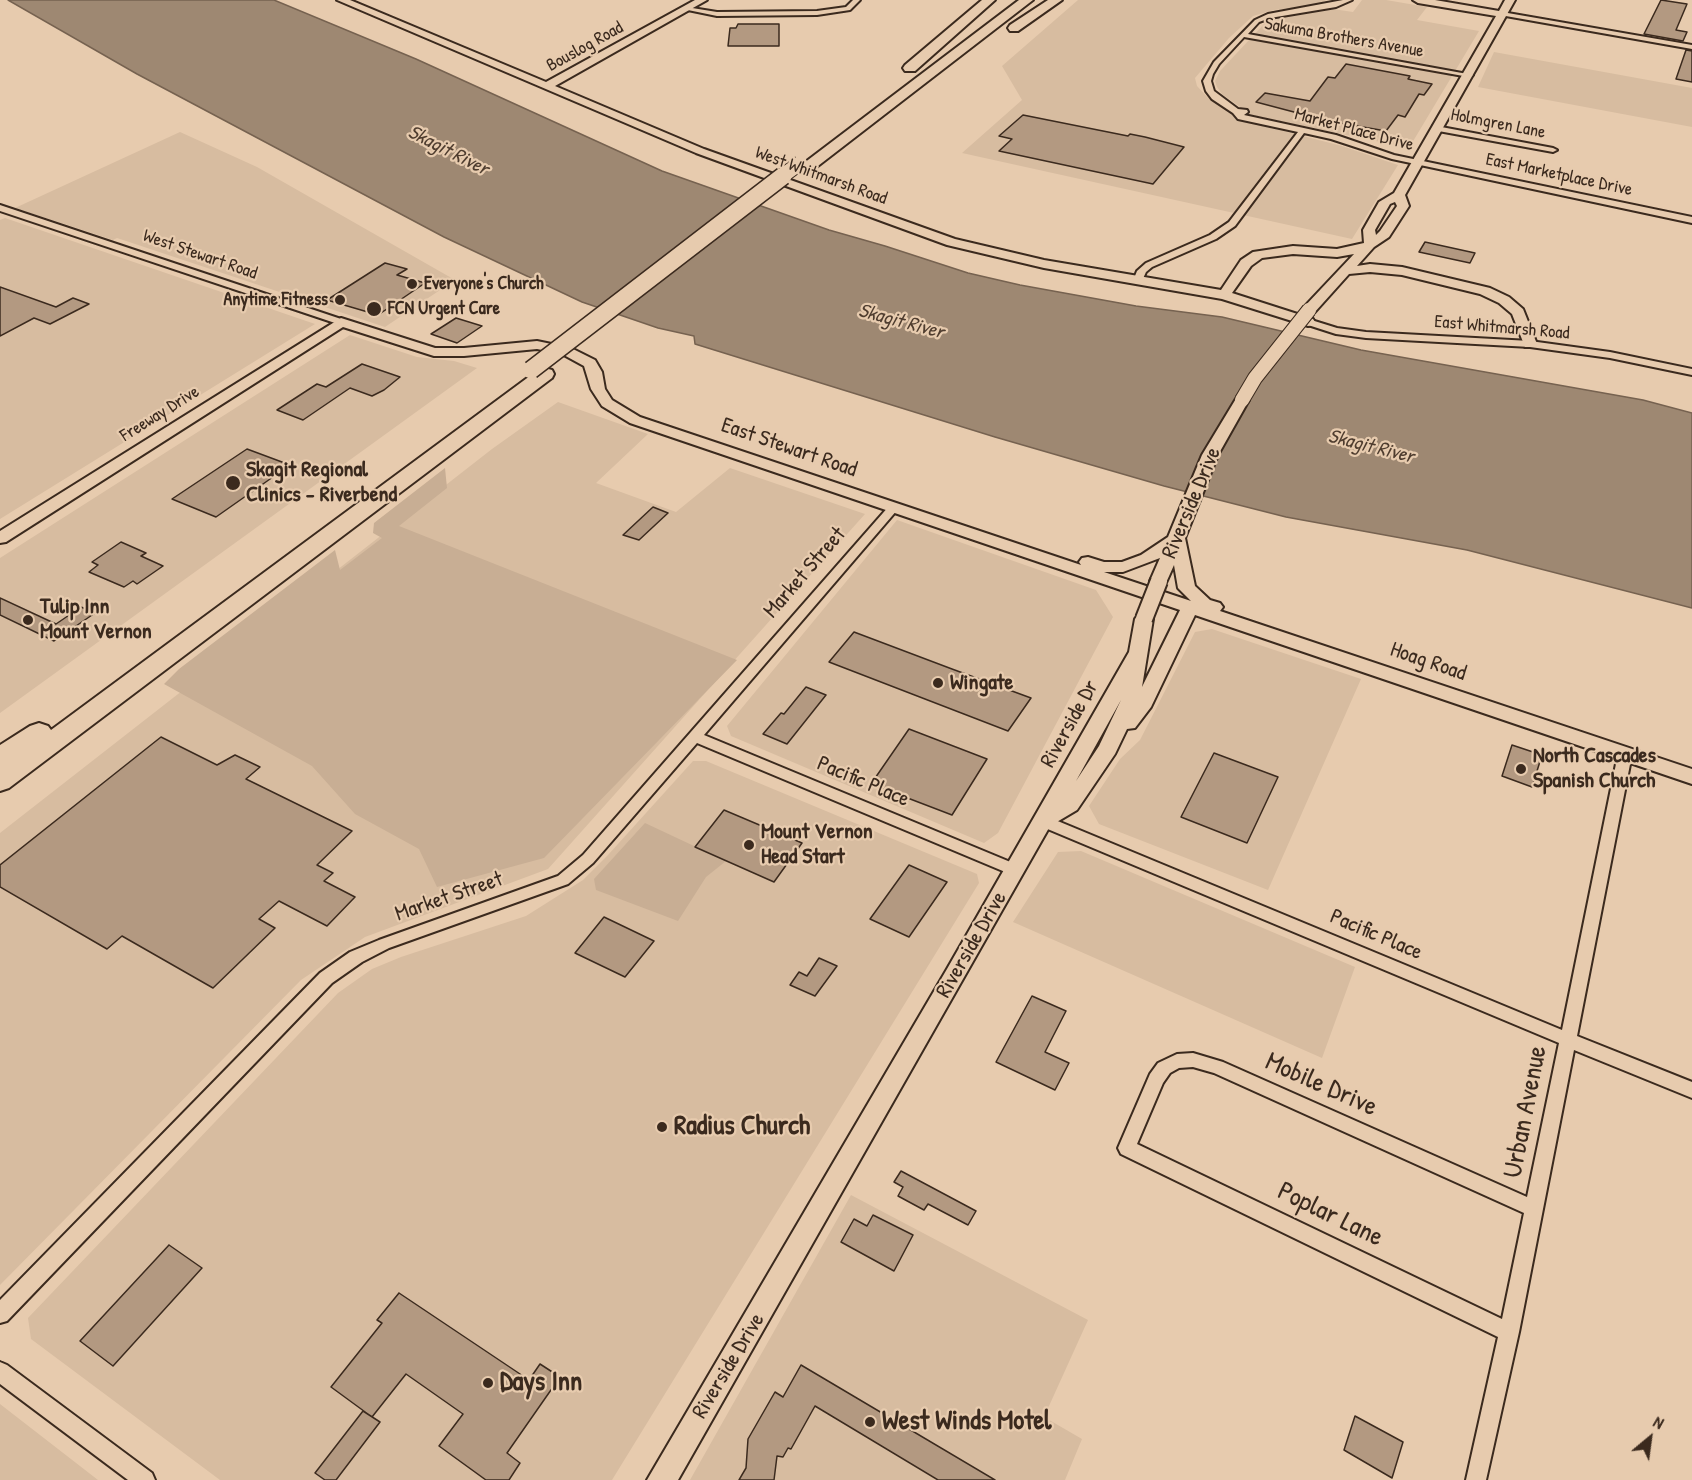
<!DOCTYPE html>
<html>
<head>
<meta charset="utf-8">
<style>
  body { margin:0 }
  #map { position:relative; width:1692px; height:1480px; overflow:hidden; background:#e7cbae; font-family:"Patrick Hand",sans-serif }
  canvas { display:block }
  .north { position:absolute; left:1620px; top:1408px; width:60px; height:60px; -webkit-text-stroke:4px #e7cbae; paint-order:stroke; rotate:29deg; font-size:16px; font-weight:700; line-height:24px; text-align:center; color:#3b2a1e }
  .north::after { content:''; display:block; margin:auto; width:21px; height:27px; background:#3b2a1e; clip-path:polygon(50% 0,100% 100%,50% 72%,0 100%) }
</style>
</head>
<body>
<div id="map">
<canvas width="1692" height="1480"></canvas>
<div class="north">N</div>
</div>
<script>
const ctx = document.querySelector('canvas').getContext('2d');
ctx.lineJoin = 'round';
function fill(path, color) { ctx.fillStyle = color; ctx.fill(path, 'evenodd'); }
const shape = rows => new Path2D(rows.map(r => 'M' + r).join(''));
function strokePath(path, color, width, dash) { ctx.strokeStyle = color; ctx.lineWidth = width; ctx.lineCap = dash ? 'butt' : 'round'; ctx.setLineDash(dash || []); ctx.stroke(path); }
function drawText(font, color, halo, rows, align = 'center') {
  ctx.font = font + ' "Patrick Hand",sans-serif'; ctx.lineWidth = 4.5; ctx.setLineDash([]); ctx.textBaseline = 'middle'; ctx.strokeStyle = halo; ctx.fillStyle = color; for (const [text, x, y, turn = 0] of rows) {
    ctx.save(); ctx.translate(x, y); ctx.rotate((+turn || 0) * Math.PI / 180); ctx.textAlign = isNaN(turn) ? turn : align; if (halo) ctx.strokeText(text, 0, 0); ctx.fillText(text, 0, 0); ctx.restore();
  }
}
const built = shape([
  [1078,0,1326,0,1316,6,1274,10,1253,16,1229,38,1195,78,1197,86,1209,99,1248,122,1342,146,1398,165,1352,239,962,153,1022,100,1002,66],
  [1362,0,1386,0,1427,7,1417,20,1479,31,1409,148,1251,115,1222,94,1217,87,1215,81,1220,71,1265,23,1300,13,1333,9,1353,12],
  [1494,52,1692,88,1692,127,1478,87],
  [180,132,257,167,455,280,385,327,117,238,113,240,15,208],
  [5,218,315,324,0,519,0,220],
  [350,335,417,357,454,361,477,368,0,713,0,558],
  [558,402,648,434,596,483,676,512,730,468,865,514,548,869,365,937,301,980,0,1285,0,833,492,449],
  [897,520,1096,590,1113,617,998,833,984,843,731,736,727,726],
  [1212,629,1361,679,1268,890,1099,824,1089,806,1120,759,1140,740,1195,632],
  [693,761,706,761,977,874,979,883,612,1480,220,1480,31,1339,28,1318,338,993,372,969,401,957,526,916,583,880,608,855],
  [1081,851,1355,967,1322,1058,1013,922,1058,852],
  [851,1195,1088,1320,1044,1417,1082,1439,1065,1480,690,1480],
  [0,1404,98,1480,0,1480]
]);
const green = shape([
  [445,468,447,488,399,526,737,660,544,858,437,887,419,849,355,814,312,766,164,684,179,669,335,550,340,570,382,538,373,533,374,523],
  [645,823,726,861,706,877,678,921,596,890,594,879]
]);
const water = shape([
  [8,0,274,0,416,59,662,171,829,230,885,246,968,273,1020,285,1136,306,1222,317,1361,350,1643,400,1692,413,1692,608,1467,550,1286,517,1164,486,995,437,695,344,694,336,658,328,582,302,444,237,137,74,8,0]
]);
const building = shape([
  [1661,0,1687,4,1676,30,1687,32,1683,41,1644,34,1661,0],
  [738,24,779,24,779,46,728,46,730,28,736,28,738,24],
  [1686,50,1692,51,1692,82,1676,79,1686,50],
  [1346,64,1410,76,1408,79,1432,84,1424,95,1419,94,1405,117,1398,115,1386,131,1328,121,1256,102,1265,93,1310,101,1328,77,1335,78,1346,64],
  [1023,115,1128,136,1130,134,1145,137,1184,147,1153,184,999,151,1012,139,999,136,1023,115],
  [1425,242,1475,253,1470,263,1419,252,1425,242],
  [385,263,407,269,397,275,425,283,378,315,327,300,385,263],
  [0,287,56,307,73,298,89,304,50,324,34,318,0,336,0,287],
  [456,318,482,326,457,343,431,334,456,318],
  [362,364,400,377,384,390,372,396,350,388,303,420,277,410,317,384,326,387,362,364],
  [247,449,290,465,216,517,172,499,247,449],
  [653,507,668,513,639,540,623,535,653,507],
  [121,542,146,553,141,556,163,566,137,584,133,581,124,587,89,572,98,565,92,562,121,542],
  [0,598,56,624,81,607,95,613,54,641,0,615,0,598],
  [854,632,952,669,1031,698,1008,731,829,662,854,632],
  [806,687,826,695,787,744,763,734,781,713,784,714,806,687],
  [909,729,987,759,952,815,871,784,909,729],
  [161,737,217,765,235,755,260,767,246,779,352,831,317,865,333,873,324,881,355,897,327,926,279,901,259,919,275,928,213,988,122,936,107,949,0,887,0,865,161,737],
  [1512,745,1542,755,1532,787,1502,776,1512,745],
  [1214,753,1278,777,1247,843,1181,817,1214,753],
  [724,810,802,843,774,882,695,847,724,810],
  [909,865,947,882,909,937,870,919,909,865],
  [604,917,654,941,625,977,575,953,604,917],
  [819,958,837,966,815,996,790,985,799,972,807,976,819,958],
  [1032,996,1066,1011,1045,1052,1069,1063,1055,1090,996,1062,1032,996],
  [901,1171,976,1211,968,1225,928,1204,924,1210,898,1196,903,1187,894,1182,901,1171],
  [873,1215,913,1235,894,1271,841,1242,854,1219,867,1226,873,1215],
  [169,1245,202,1268,113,1366,80,1341,169,1245],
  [399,1293,529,1380,540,1364,560,1377,507,1453,520,1463,509,1480,486,1480,439,1446,463,1414,406,1374,372,1417,331,1387,382,1323,377,1320,399,1293],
  [801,1365,995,1480,938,1480,815,1406,791,1449,788,1448,783,1457,777,1456,774,1480,739,1480,746,1468,748,1439,775,1392,783,1397,801,1365],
  [363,1411,380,1422,336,1480,325,1480,315,1473,363,1411],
  [1355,1416,1403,1442,1392,1478,1344,1450,1355,1416]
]);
const street = shape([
  [853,0,860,0,850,10,817,15,717,16,683,9,686,7,717,12,817,11,846,7,853,0],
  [1343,0,1352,0,1336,7,1270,18,1259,22,1248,34,1473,75,1469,77,1244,37,1219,64,1213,74,1211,81,1214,91,1238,109,1247,110,1248,112,1244,115,1336,135,1394,155,1692,217,1692,223,1392,159,1331,139,1304,133,1235,226,1216,239,1152,267,1146,272,1141,283,1135,283,1133,281,1137,271,1146,263,1210,235,1229,222,1298,132,1238,119,1233,113,1212,99,1206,91,1203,81,1214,62,1255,20,1268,14,1343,0],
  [1502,12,1692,45,1692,49,1500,15,1502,12],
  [1436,126,1553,148,1557,150,1553,152,1433,130,1433,126,1436,126],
  [0,205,344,320,346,322,338,324,0,211,0,205],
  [1308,319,1337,328,1366,332,1530,341,1610,352,1692,369,1692,375,1610,358,1530,347,1366,338,1336,334,1305,324,1305,320,1308,319],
  [894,504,898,505,898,509,704,735,1020,866,1022,870,1020,874,1015,876,1010,874,697,743,593,863,568,884,389,948,362,962,332,983,7,1321,0,1323,0,1300,320,973,350,952,379,940,558,876,583,855,890,505,894,504],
  [1625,749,1632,754,1577,1036,1692,1082,1692,1098,1574,1050,1519,1332,1486,1480,1466,1480,1498,1337,1121,1154,1118,1148,1150,1074,1158,1063,1177,1054,1193,1053,1223,1062,1527,1197,1559,1043,1038,825,1036,821,1038,817,1043,816,1048,817,1562,1030,1618,754,1625,749],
  [1193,1067,1214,1073,1524,1213,1502,1319,1137,1144,1163,1083,1170,1073,1179,1068,1193,1067],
  [0,1362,7,1365,152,1473,155,1480,128,1480,0,1384,0,1362]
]);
const secondary = shape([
  [337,0,350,0,546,82,695,0,707,0,555,86,704,149,955,239,1044,260,1221,290,1241,260,1253,252,1293,246,1337,249,1364,243,1363,230,1379,202,1394,193,1496,16,1418,3,1413,0,1435,0,1499,11,1505,0,1515,0,1405,195,1409,206,1389,237,1374,247,1357,266,1370,264,1402,267,1490,288,1509,297,1523,309,1537,344,1535,347,1525,347,1512,314,1499,303,1480,294,1402,275,1370,272,1349,274,1314,313,1304,313,1302,310,1304,307,1354,254,1337,257,1293,254,1262,258,1251,266,1232,293,1313,319,1315,322,1313,325,1308,326,1222,299,1044,268,947,245,696,153,337,0],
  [1395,202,1397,206,1380,231,1376,235,1375,230,1390,204,1395,202],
  [341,318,435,348,464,348,537,341,571,348,595,360,602,372,605,389,612,400,640,417,1081,565,1079,562,1082,558,1088,557,1104,562,1122,562,1141,555,1168,537,1202,455,1237,397,1247,397,1249,400,1218,455,1185,538,1195,586,1210,600,1220,603,1223,607,1220,611,1692,769,1692,784,1195,615,1151,707,1135,728,1127,729,1115,754,1077,810,1050,826,678,1480,647,1480,947,969,1129,652,1135,619,1138,615,1144,613,1150,615,1153,619,1142,687,1180,610,630,423,602,406,591,389,584,366,562,354,537,349,464,356,434,356,343,327,6,542,0,543,0,531,341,318],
  [1160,558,1150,581,1153,585,1165,585,1174,565,1178,588,1191,601,1104,572,1123,572,1160,558],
  [1121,700,1099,746,1076,781,1121,700]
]);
const highway = shape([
  [982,0,995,0,915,71,905,71,903,68,905,65,982,0],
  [1019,0,1033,0,814,169,804,169,801,166,804,163,1019,0],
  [1048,0,1062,0,1018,31,1010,31,1008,28,1010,25,1048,0],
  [545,368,552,370,554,374,552,378,9,788,0,791,0,745,30,726,39,723,48,726,51,730,538,370,545,368]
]);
const secondaryBridgeFar1 = shape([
  [1242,400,1255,378,1309,310]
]);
const secondaryBridge = shape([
  [1144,619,1159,581]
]);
const highwayBridgeFar1 = shape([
  [781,177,800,163]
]);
const highwayBridge = shape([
  [531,370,783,176]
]);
const markers = [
  [412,284,6,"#3b2a1e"],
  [340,300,6,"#3b2a1e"],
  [374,309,8,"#3b2a1e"],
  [233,483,8,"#3b2a1e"],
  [28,620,6,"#3b2a1e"],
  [938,683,6,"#3b2a1e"],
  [1521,769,6,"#3b2a1e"],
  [749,845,6,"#3b2a1e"],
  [662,1127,6,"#3b2a1e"],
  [488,1383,6,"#3b2a1e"],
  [870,1422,6,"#3b2a1e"]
];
const farStreetnames = [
  ["Sakuma Brothers Avenue",1344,38,10],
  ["Bouslog Road",585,47,-29],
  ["Holmgren Lane",1498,124,11],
  ["Market Place Drive",1354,130,15],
  ["East Marketplace Drive",1559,175,12],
  ["West Whitmarsh Road",821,176,20],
  ["West Stewart Road",200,255,19],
  ["East Whitmarsh Road",1502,328,5],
  ["Freeway Drive",160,414,-32]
];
const farPoinames = [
  ["Everyone's Church",424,284],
  ["Anytime Fitness",328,300,"right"],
  ["FCN Urgent Care",388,309]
];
const farWaternames = [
  ["Skagit River",448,151,27],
  ["Skagit River",901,322,15],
  ["Skagit River",1371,447,14]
];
const streetNames = [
  ["East Stewart Road",789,448,19],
  ["Riverside Drive",1192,503,-67],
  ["Market Street",805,573,-49],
  ["Hoag Road",1428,662,19],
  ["Riverside Dr",1070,724,-61],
  ["Pacific Place",863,782,23],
  ["Market Street",449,897,-19],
  ["Pacific Place",1376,935,23],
  ["Riverside Drive",972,945,-60],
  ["Riverside Drive",729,1366,-59]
];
const poiNames = [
  ["Skagit Regional",246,470],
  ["Clinics - Riverbend",246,495],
  ["Tulip Inn",40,607],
  ["Mount Vernon",40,632],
  ["Wingate",950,683],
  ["North Cascades",1533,756],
  ["Spanish Church",1533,781],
  ["Mount Vernon",761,832],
  ["Head Start",761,857]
];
const nearStreetnames = [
  ["Mobile Drive",1321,1085,24],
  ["Urban Avenue",1526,1112,-79],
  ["Poplar Lane",1330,1215,26]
];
const nearPoinames = [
  ["Radius Church",674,1127],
  ["Days Inn",500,1383],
  ["West Winds Motel",882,1422]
];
fill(built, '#d7bca0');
fill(green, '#c8ae94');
fill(water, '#9e8872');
strokePath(water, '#766250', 1.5);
fill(building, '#b39981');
strokePath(building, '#3b2a1e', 1.5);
strokePath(street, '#3b2a1e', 4);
strokePath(secondary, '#3b2a1e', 4);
strokePath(highway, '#3b2a1e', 4);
fill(street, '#e7cbae');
fill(secondary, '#e7cbae');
fill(highway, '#e7cbae');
strokePath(secondaryBridgeFar1, '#3b2a1e', 16, []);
strokePath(secondaryBridge, '#3b2a1e', 20, []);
strokePath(highwayBridgeFar1, '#3b2a1e', 16, []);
strokePath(highwayBridge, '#3b2a1e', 20, []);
strokePath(secondaryBridgeFar1, '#e7cbae', 14);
strokePath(secondaryBridge, '#e7cbae', 16);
strokePath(highwayBridgeFar1, '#e7cbae', 14);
strokePath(highwayBridge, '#e7cbae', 17);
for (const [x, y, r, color] of markers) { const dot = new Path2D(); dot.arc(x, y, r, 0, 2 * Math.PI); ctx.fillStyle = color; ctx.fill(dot); strokePath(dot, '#e7cbae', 2); }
drawText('18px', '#3b2a1e', '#e7cbae', farStreetnames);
drawText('bold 18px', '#3b2a1e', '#e7cbae', farPoinames, 'left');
drawText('italic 20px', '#4f3d2f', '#e7cbae', farWaternames);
drawText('22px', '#3b2a1e', '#e7cbae', streetNames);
drawText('bold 22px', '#3b2a1e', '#e7cbae', poiNames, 'left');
drawText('27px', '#3b2a1e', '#e7cbae', nearStreetnames);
drawText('bold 27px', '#3b2a1e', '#e7cbae', nearPoinames, 'left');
</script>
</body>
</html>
